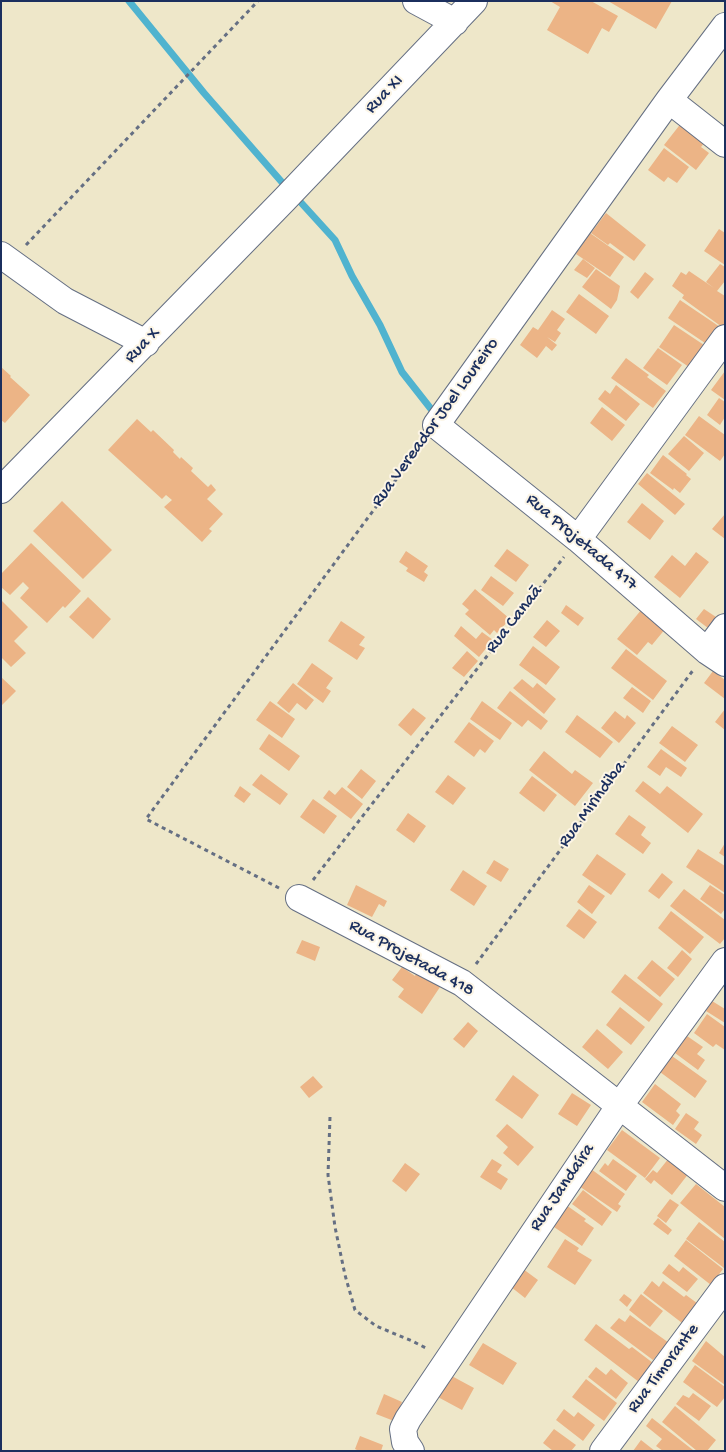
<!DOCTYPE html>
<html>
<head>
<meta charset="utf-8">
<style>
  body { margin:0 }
  #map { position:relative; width:726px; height:1452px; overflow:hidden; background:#eee7c9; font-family:"Gochi Hand",sans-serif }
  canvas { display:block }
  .frame { position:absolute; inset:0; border:2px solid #1b2f5e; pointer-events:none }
</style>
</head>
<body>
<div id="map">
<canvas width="726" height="1452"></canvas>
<div class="frame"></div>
</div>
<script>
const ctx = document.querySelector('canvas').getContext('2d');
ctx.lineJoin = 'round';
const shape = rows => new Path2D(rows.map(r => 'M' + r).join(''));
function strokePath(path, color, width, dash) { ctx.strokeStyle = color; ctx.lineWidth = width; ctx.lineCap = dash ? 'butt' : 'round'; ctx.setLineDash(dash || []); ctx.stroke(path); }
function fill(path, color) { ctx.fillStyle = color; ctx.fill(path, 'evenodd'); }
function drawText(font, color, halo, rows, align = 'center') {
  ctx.font = font + ' "Gochi Hand",sans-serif'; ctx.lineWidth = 4; ctx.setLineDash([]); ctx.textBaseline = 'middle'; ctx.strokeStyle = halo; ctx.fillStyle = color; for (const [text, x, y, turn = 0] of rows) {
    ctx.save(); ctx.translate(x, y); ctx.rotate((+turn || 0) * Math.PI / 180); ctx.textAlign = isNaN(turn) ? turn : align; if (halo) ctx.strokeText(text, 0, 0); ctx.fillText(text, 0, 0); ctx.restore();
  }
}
const stream = shape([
  [129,1,204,93,287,188],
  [295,196,335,240,352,276,380,325,402,372,431,409]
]);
const building = shape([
  [550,1,591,1,618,16,609,32,602,28,588,54,547,30,560,7],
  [608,1,672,1,656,29],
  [686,117,710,136,701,147,709,153,696,170,664,145],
  [664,148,689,167,677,183,668,177,664,182,648,170],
  [606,213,646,245,634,261,610,243,608,245,591,233],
  [719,229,725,233,725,265,704,251],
  [590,233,624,257,610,277,576,254],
  [583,259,595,268,587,278,574,270],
  [720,264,725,267,725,281,717,291,725,296,725,324,722,327,682,298,684,295,672,286,681,272,686,275,689,271,714,288,706,282],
  [596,269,620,286,617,300,611,309,582,287],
  [645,272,654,279,638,299,630,292],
  [579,294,609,316,596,334,566,312],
  [680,300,720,327,708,345,668,318],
  [552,310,565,319,557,330,561,333,555,342,547,337,557,345,552,351,546,346,537,358,520,345,533,327,538,330],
  [674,325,707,347,692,369,659,347],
  [658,348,682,365,667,385,643,368],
  [626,358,649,375,647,377,666,391,653,408,611,378],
  [1,367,11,376,10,377,30,395,5,423,1,420],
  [725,371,725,400,711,390],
  [616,385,640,404,626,421,598,399,605,390,610,394],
  [719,398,725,402,725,417,720,425,707,415],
  [602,407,625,425,612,441,590,423],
  [699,416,725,435,725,454,720,461,685,435],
  [137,419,151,432,153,430,174,450,173,452,180,459,181,457,193,468,191,471,208,487,211,484,216,490,207,499,223,514,209,529,212,531,202,542,164,507,172,500,166,495,162,499,108,450],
  [684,436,704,453,689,471,668,454],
  [663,455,687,474,686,475,691,479,680,493,674,488,673,490,650,473],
  [647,473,685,504,675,515,638,484],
  [62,501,112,550,83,579,33,531],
  [642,503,664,521,650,540,627,522],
  [725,514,725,539,712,529],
  [31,543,81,591,65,608,63,606,47,623,20,598,29,588,23,582,10,595,1,587,1,574],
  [507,549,529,565,516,582,494,566],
  [406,551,428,566,424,572,428,575,424,582,406,571,408,568,399,562],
  [696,552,709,562,680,598,654,577,672,555,685,566],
  [491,576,514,593,503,606,481,590],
  [475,589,510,619,497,633,494,630,490,635,465,614,469,610,462,604],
  [88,597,111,619,93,639,69,617],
  [1,600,28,627,14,641,26,653,11,667,1,657],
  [566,605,584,618,578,626,561,613],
  [642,609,666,628,652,645,648,642,637,655,617,639],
  [704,609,716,617,708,628,696,619],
  [547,620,560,631,546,647,533,637],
  [341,621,365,637,359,645,365,648,357,660,328,641],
  [461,626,476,639,482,632,493,640,479,657,454,636],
  [533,646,560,667,546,685,519,665],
  [626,649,667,681,653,700,611,668],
  [467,651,478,661,464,677,452,668],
  [312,663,333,678,326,688,331,691,323,703,297,684],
  [713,671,725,680,725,699,704,683],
  [1,677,16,691,1,706],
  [522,679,533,688,537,683,556,699,544,714,513,688],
  [293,683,314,700,306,710,297,703,289,713,277,703],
  [632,687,651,701,643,713,623,698],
  [510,691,548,721,541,730,528,720,522,727,497,708],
  [270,701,295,719,282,738,256,720],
  [482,701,512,723,500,740,470,719],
  [413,708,426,718,411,736,398,725],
  [725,709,725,730,715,722],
  [615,711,625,719,627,715,636,723,619,743,601,728],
  [577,715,613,742,600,758,565,732],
  [469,722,494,741,485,753,480,749,474,757,454,742],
  [672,726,698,745,685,762,659,743],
  [269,734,300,756,289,771,259,749],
  [661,749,687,768,681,777,666,767,660,776,647,767],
  [544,751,572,774,575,770,593,783,575,806,529,770],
  [361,769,376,781,362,799,347,787],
  [261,774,288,794,280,805,252,785],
  [448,775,466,788,453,805,435,792],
  [532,776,557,795,544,812,519,793],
  [643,781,660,794,667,786,703,814,688,833,635,791],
  [240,786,251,794,244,803,234,796],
  [342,787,363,804,351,819,323,798,329,790,335,795],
  [313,799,337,816,324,834,300,817],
  [408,813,426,826,414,843,396,830],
  [629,815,646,827,641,835,651,843,643,854,615,834],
  [725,843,725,857,719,853],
  [698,849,725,866,725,893,686,867],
  [597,854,626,874,611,895,582,875],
  [494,860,509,869,501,882,486,873],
  [463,870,487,886,474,906,450,890],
  [662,873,673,882,659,899,648,891],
  [356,885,387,901,384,907,379,904,372,917,347,905],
  [589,885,605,896,592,914,577,902],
  [710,885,725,895,725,909,721,914,700,899],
  [684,889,725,920,725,938,720,944,670,906],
  [579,909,597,922,584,939,566,926],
  [671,911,704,937,690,954,658,928],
  [302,940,320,947,315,961,296,953],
  [682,950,692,959,678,977,667,968],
  [652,960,675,979,660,997,637,978],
  [402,967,415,976,417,972,440,987,422,1014,398,997,404,989,392,980],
  [625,974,663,1004,649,1022,611,992],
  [712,1001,725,1009,725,1023,706,1011],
  [620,1007,645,1027,631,1045,606,1025],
  [707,1014,725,1027,725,1050,716,1044,713,1047,694,1033],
  [468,1022,478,1031,464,1048,453,1039],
  [597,1029,623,1052,608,1069,582,1047],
  [687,1036,703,1047,697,1054,705,1060,698,1070,675,1053],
  [672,1056,707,1081,695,1098,660,1072],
  [513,1075,539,1095,522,1119,495,1100],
  [313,1076,323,1087,309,1098,300,1087],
  [655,1084,681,1104,676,1111,680,1115,673,1125,642,1102],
  [572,1093,591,1105,577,1126,558,1114],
  [686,1113,699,1122,694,1129,702,1135,696,1144,675,1129],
  [507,1124,534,1147,518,1166,503,1153,508,1147,496,1136],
  [622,1130,660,1158,645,1178,607,1150],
  [669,1158,689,1173,672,1195,654,1180,651,1184,645,1179,653,1170,657,1173],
  [492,1159,502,1165,497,1172,508,1179,501,1190,480,1177],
  [613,1159,637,1176,626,1191,599,1171,605,1163,608,1166],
  [405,1163,420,1174,406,1192,392,1181],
  [591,1169,625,1194,618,1204,621,1206,617,1212,579,1186],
  [696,1184,725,1207,725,1239,680,1203],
  [583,1190,612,1212,602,1226,572,1204],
  [670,1199,679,1205,666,1223,657,1216],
  [566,1205,586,1219,584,1221,594,1228,582,1246,551,1225],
  [658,1218,672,1230,668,1235,653,1224],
  [699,1222,725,1242,724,1268,686,1239],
  [565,1239,579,1248,577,1251,592,1260,575,1285,547,1267],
  [686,1240,723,1269,711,1285,674,1256],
  [669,1264,679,1272,683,1267,698,1279,687,1292,662,1273],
  [519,1266,538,1280,525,1298,506,1283],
  [652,1281,659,1287,663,1281,684,1297,686,1295,701,1306,686,1326,643,1293],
  [624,1294,632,1300,627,1307,619,1300],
  [641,1294,663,1311,650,1327,629,1310],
  [630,1315,672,1345,663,1357,658,1354,653,1360,610,1328,619,1318,625,1322],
  [596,1324,629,1349,632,1347,653,1363,639,1382,584,1340],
  [706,1341,725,1357,725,1385,692,1361],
  [483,1343,517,1363,503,1385,469,1365],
  [695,1365,725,1387,725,1397,717,1407,683,1382],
  [596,1367,606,1375,611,1369,628,1383,616,1399,588,1377],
  [448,1374,474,1388,462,1410,436,1396],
  [586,1379,617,1403,604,1421,572,1397],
  [693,1393,711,1406,699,1421,676,1404,683,1395,689,1398],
  [384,1394,402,1402,394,1421,376,1414],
  [675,1406,716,1440,707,1451,697,1451,662,1422],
  [564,1409,574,1417,578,1412,595,1425,583,1441,556,1420],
  [652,1418,693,1450,663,1451,656,1446,662,1439,646,1426],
  [554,1429,576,1445,571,1451,553,1451,543,1443],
  [360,1436,383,1445,381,1451,359,1451,355,1449],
  [641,1440,655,1451,633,1451]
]);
const path = shape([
  [26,245,258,1],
  [313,880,564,557],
  [279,888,146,819,423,443],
  [476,964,694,669],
  [330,1117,328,1175,335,1227,345,1275,355,1310,376,1326,412,1341,428,1349]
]);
const minor = shape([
  [416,1,455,22],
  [725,26,669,100,436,425,578,539,707,651,725,663],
  [669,100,725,144],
  [1,255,65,301,146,343],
  [1,490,284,200,474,1],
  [578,539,725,338],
  [707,651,725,627],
  [299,898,462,983,725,1188],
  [411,1451,405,1442,403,1429,408,1419,620,1105,725,961],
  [603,1451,725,1287]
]);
const streetNames = [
  ["Rua XI",385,95,-46],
  ["Rua X",143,346,-46],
  ["Rua Vereador Joel Loureiro",436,423,-54],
  ["Rua Projetada 417",581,543,40],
  ["Rua Canaã",515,620,-52],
  ["Rua Mirindiba",593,805,-54],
  ["Rua Projetada 418",411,959,29],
  ["Rua Jandaíra",563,1188,-56],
  ["Rua Timorante",664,1369,-53]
];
strokePath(stream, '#50b3cf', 7);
fill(building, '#ecb486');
strokePath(minor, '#656f83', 28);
strokePath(path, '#656f83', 3, [4, 4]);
strokePath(minor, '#fff', 26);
drawText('18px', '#1b2f5e', '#fcf5e5', streetNames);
</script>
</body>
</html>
